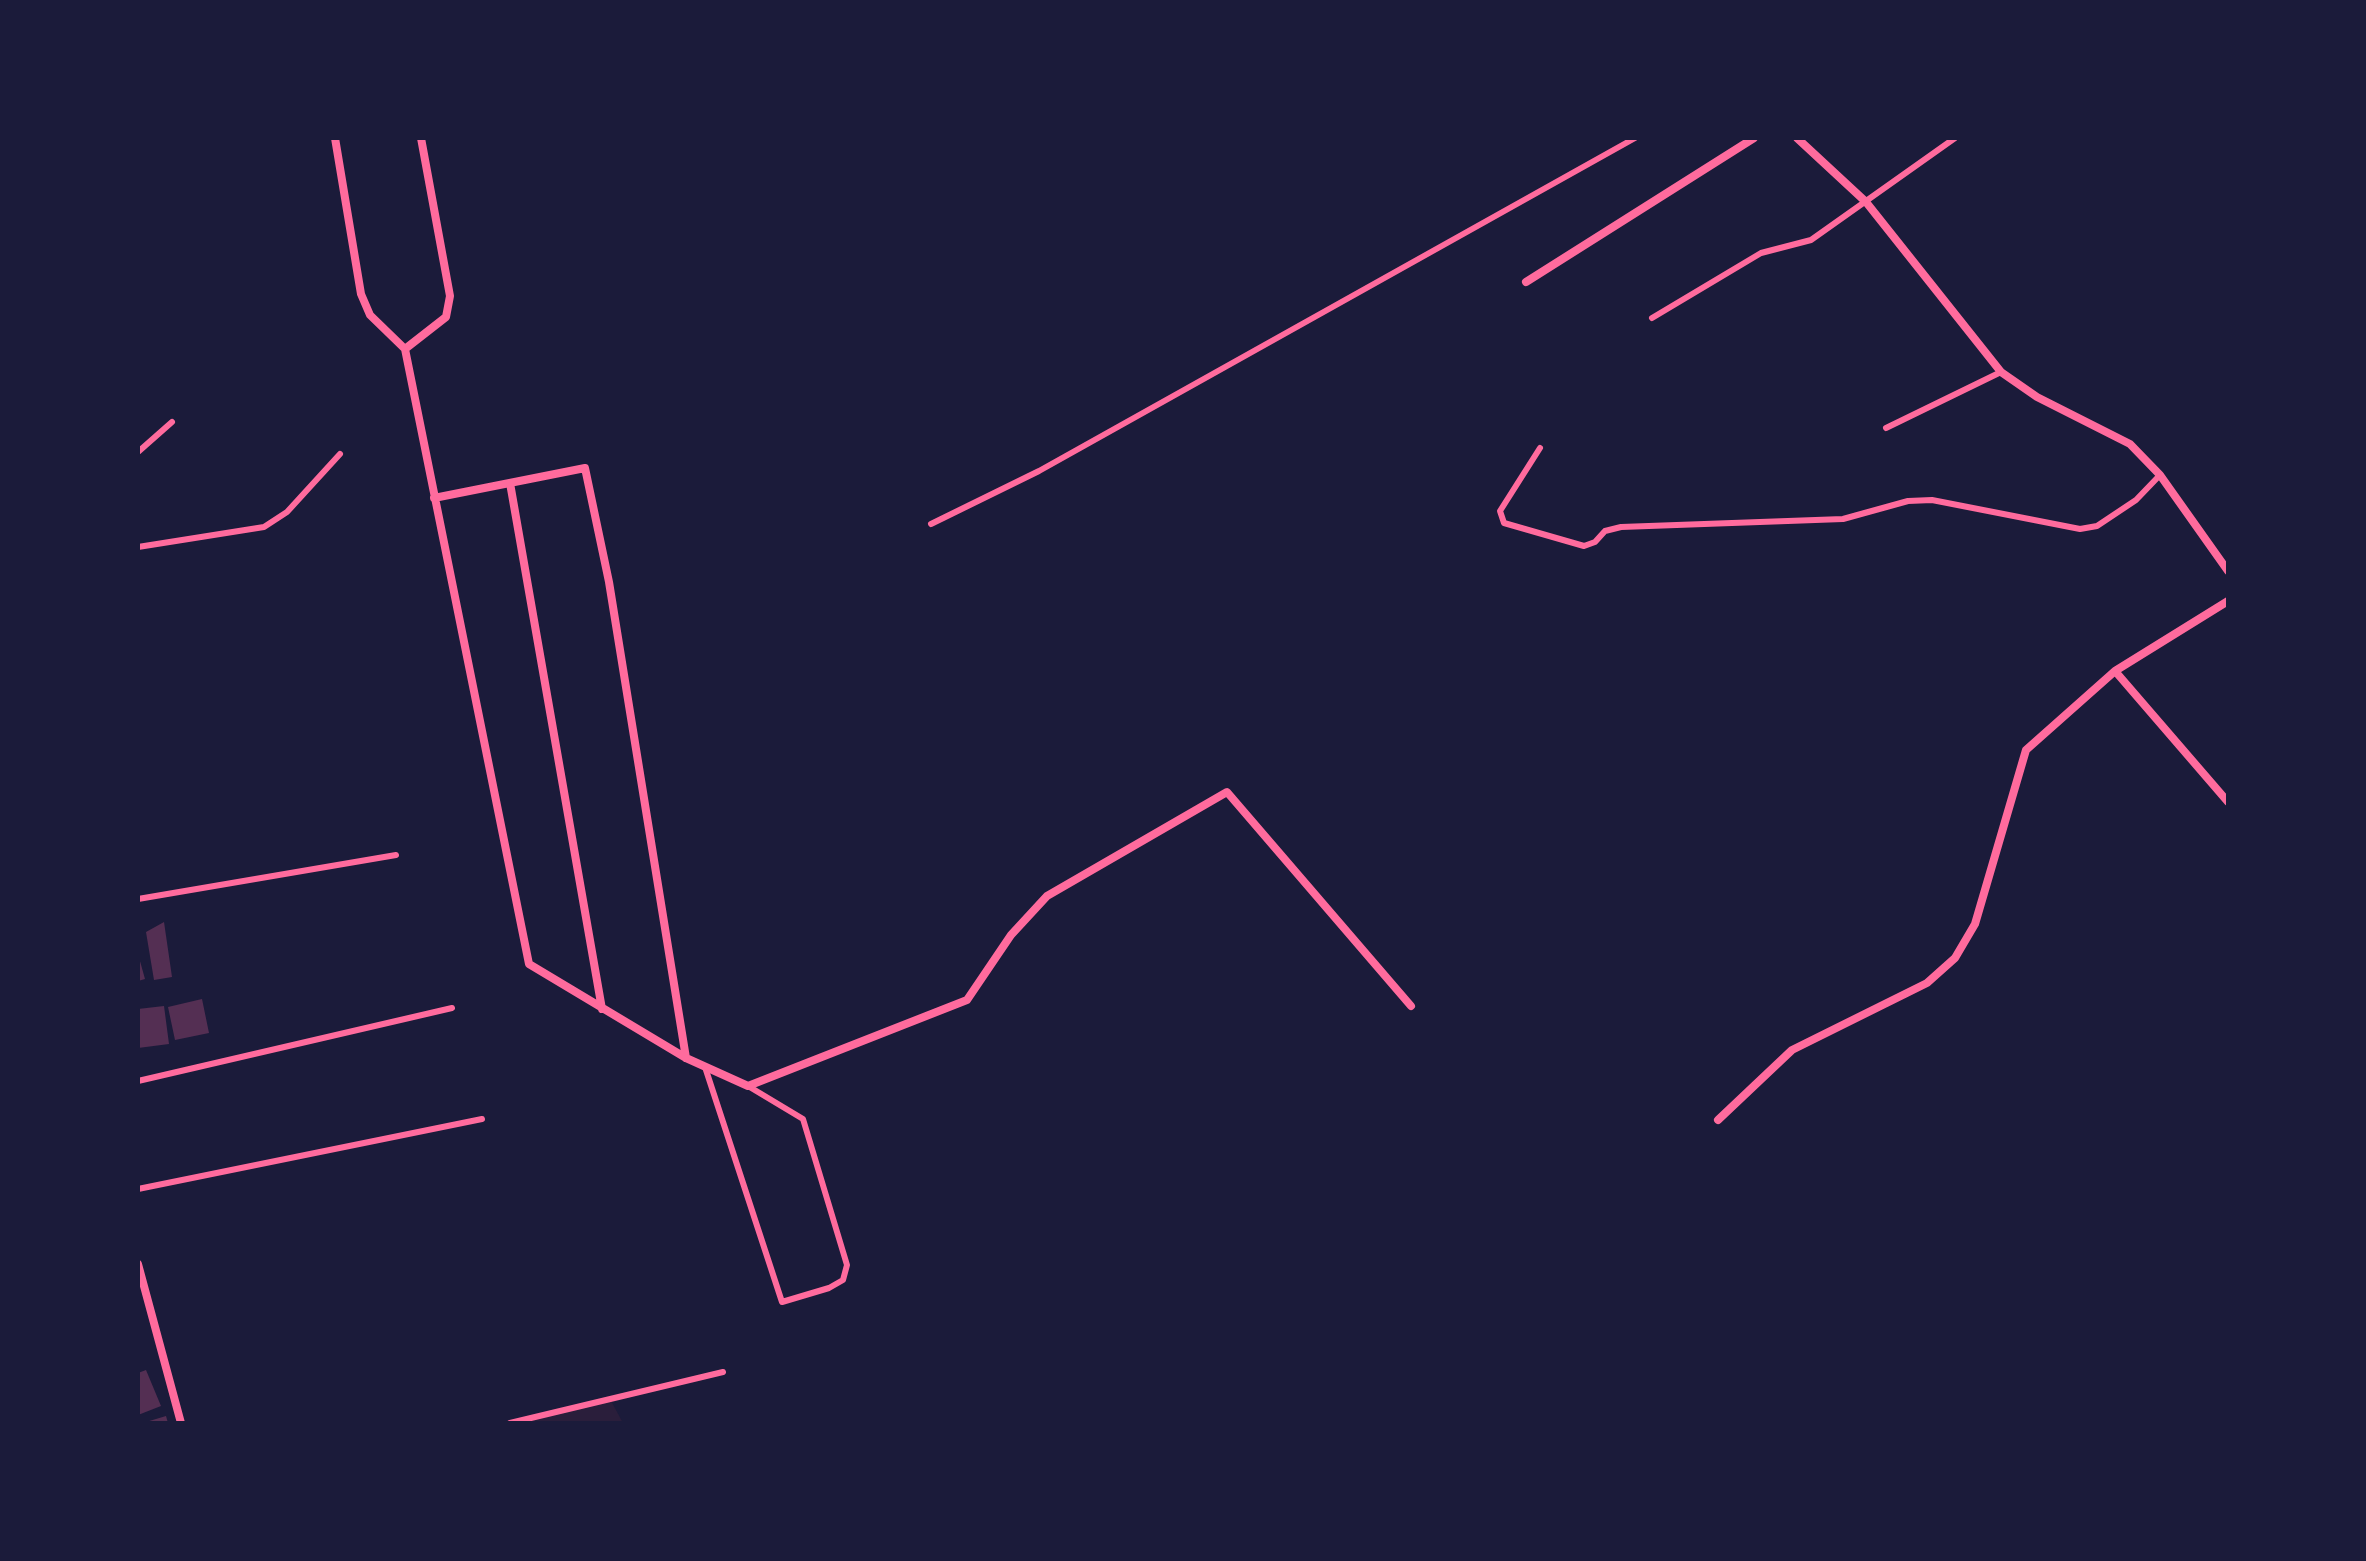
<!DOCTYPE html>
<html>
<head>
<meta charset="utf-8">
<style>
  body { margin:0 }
  #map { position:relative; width:2366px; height:1561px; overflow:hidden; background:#1b1b3a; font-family:"PT Sans Narrow",sans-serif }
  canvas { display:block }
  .frame { position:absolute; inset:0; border:140px solid #1b1b3a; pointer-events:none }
</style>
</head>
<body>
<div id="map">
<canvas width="2366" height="1561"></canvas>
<div class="frame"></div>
</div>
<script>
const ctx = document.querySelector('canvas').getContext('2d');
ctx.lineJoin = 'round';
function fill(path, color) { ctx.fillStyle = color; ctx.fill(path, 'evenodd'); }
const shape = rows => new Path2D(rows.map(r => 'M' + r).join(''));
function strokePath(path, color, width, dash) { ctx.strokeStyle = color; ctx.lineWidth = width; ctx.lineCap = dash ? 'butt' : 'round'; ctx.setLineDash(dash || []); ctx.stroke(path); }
const green = shape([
  [610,1399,623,1423,514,1423]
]);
const building = shape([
  [164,922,172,977,154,980,146,932],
  [138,954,145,979,138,981],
  [202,999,209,1033,175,1040,168,1007],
  [164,1006,169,1044,138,1048,138,1009],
  [146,1370,161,1406,138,1415,138,1373],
  [166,1416,168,1423,147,1423,146,1422]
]);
const service = shape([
  [1652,318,1761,253,1811,240,1955,138],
  [1886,428,2001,372],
  [1540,448,1500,511,1504,523,1584,546,1595,542,1605,531,1621,527,1843,519,1908,501,1932,500,2080,529,2097,526,2136,500,2160,475],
  [138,452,172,422],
  [931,524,1039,471,1635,138],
  [138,547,264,527,287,512,340,454],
  [138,899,396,855],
  [705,1067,782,1302,829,1288,843,1280,847,1265,803,1119,748,1086],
  [138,1081,452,1008],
  [138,1189,482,1119],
  [510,1423,723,1372]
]);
const minor = shape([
  [335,138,361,294,370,315,405,349,529,964,686,1058,748,1086,967,1000,1011,935,1047,896,1227,792,1411,1006],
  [1797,138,1866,202,2001,372,2037,397,2130,444,2160,475,2228,571],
  [1526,282,1754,138],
  [405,349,446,317,450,296,421,138],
  [510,483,602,1009],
  [434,498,585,468,609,582,686,1058],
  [2115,671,2228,802],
  [1718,1120,1792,1050,1927,983,1955,958,1975,924,2026,750,2115,671,2228,601],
  [138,1264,181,1423]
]);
fill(green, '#2a1e3b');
fill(building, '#542f53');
strokePath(service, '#ff6b9d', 6);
strokePath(minor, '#ff6b9d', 8);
</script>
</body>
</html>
